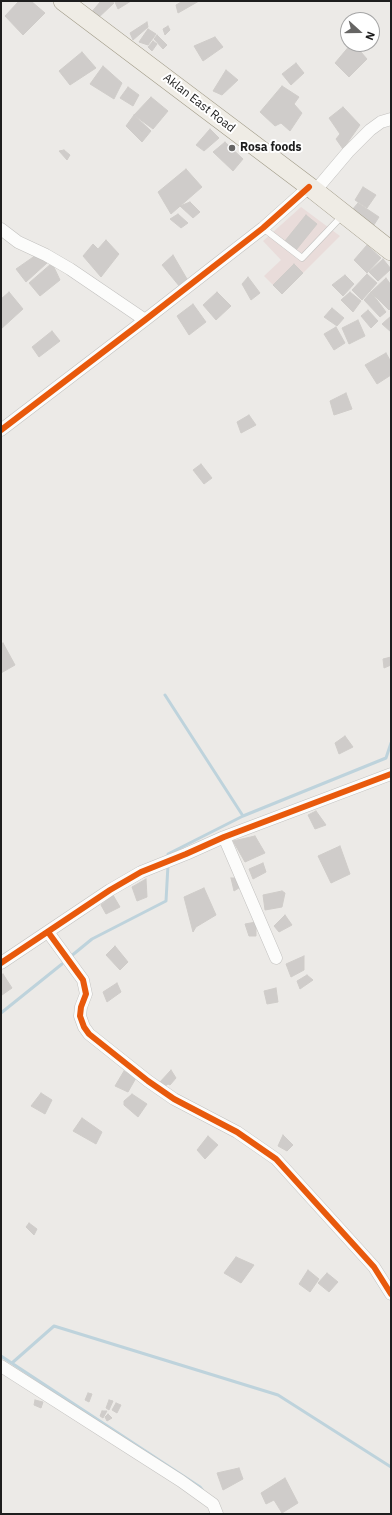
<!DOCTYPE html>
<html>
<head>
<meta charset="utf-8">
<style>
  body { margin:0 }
  #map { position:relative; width:392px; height:1515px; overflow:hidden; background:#eceae7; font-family:"IBM Plex Sans",sans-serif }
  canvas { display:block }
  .frame { position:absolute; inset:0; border:2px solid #1e1e1e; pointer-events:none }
  .north { position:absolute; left:340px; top:12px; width:40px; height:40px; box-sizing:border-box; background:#fff; border:1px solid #a5a5a5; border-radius:50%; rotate:111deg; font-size:11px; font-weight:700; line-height:16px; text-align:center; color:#1e1e1e }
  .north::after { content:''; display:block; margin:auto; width:14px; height:18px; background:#666564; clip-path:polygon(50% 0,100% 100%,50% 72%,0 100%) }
</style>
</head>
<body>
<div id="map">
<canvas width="392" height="1515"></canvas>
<div class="frame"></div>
<div class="north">N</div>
</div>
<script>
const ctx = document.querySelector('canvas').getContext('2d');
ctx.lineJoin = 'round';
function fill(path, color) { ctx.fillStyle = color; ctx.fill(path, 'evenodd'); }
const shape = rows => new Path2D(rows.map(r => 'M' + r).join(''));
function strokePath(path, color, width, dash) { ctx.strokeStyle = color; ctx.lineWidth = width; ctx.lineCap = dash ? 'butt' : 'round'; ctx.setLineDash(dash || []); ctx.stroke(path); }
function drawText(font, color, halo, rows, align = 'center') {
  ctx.font = font + ' "IBM Plex Sans",sans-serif'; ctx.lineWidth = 4; ctx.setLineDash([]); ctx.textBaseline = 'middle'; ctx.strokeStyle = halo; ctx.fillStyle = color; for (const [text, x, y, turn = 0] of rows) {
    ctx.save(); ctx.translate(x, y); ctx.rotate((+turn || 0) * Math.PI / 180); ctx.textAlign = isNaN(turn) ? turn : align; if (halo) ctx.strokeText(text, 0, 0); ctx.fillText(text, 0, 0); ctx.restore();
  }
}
const commercial = shape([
  [301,207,340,236,282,294,264,276,281,260,263,241]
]);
const stream = shape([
  [165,695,243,816],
  [168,858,168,854,243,816,386,758,391,743],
  [70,957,92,939,166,901,168,865],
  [1,1013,62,964],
  [1,1356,200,1487,204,1492],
  [12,1363,54,1326,278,1395,391,1467]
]);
const building = shape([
  [19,1,31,1,45,13,23,35,5,16,19,1],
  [101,1,111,1,114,3,96,20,89,15,101,1],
  [116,1,131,1,118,9,115,2,116,1],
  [183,1,199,1,178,13,176,5,183,1],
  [147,22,148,27,133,40,130,33,147,22],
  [168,26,170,30,165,35,163,29,168,26],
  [148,29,156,34,148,45,139,42,148,29],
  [157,35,167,45,163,49,154,39,157,35],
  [215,37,223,47,203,61,194,46,215,37],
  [153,41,157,44,152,51,148,47,153,41],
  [351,44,354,44,367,59,349,77,335,63,351,44],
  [82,52,96,68,70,85,59,71,82,52],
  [296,63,304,73,291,85,282,74,296,63],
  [103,66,122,83,114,99,90,84,103,66],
  [226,70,238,80,222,95,213,91,226,70],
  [282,86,299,97,294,104,302,113,290,131,281,123,275,126,260,112,282,86],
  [128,87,139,95,133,106,120,98,128,87],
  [151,97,168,111,153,129,134,115,151,97],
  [343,107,360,125,343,149,336,139,340,134,329,118,343,107],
  [134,115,151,131,142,142,126,126,134,115],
  [210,129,219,138,204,151,196,145,210,129],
  [225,142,243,159,233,171,213,152,225,142],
  [64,150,70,155,67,160,59,151,64,150],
  [186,169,202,187,171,214,158,192,186,169],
  [363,187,376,195,367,208,355,200,363,187],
  [190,202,200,212,193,218,180,206,190,202],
  [358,203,379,217,370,231,352,210,358,203],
  [178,214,188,223,181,228,170,219,178,214],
  [306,215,317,224,296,250,285,241,306,215],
  [106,240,119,254,101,277,83,256,93,244,98,249,106,240],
  [367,245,381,258,367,273,354,260,367,245],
  [39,253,47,263,26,282,16,269,39,253],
  [173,255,187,279,180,287,162,265,173,255],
  [383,259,391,269,378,281,369,272,383,259],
  [52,263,60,280,40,296,29,283,52,263],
  [294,264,303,273,282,294,273,285,294,264],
  [367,274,377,283,362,300,352,290,367,274],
  [345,275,354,284,343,296,332,285,345,275],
  [248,277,260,293,251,300,242,284,248,277],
  [386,278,391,285,391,308,389,310,371,292,386,278],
  [9,292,23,309,1,329,1,299,9,292],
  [217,292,231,306,216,320,203,305,217,292],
  [350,292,361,301,353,312,341,300,350,292],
  [371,292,386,312,380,317,364,300,371,292],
  [193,304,206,322,189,335,177,316,193,304],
  [332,308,344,318,337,326,324,317,332,308],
  [368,310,378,321,371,328,361,316,368,310],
  [391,316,391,332,382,324,391,316],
  [358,320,365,336,349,344,342,328,358,320],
  [336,327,345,343,334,350,324,334,336,327],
  [52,331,60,341,39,357,32,347,52,331],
  [386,353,391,362,391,375,377,384,365,365,386,353],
  [346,393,352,409,334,415,330,401,346,393],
  [249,415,256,425,241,433,237,422,249,415],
  [201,464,212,478,204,484,193,470,201,464],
  [3,643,15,665,1,673,1,644,3,643],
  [391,657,391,665,384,668,383,659,391,657],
  [345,736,353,747,339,754,335,743,345,736],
  [316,811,326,825,315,829,308,815,316,811],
  [255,836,265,853,245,862,233,841,255,836],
  [340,846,350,874,331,883,318,856,340,846],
  [263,863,266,872,253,879,249,869,263,863],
  [231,878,237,878,242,886,234,891,231,878],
  [146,879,147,897,137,901,132,887,146,879],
  [204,888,216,915,196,927,193,932,184,897,204,888],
  [282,891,285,893,282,907,265,910,263,895,282,891],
  [113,895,120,907,106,914,101,905,113,895],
  [285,915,292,925,279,932,274,926,285,915],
  [256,922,256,936,249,936,245,924,256,922],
  [115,946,128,962,120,970,106,955,115,946],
  [304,956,304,970,291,977,286,964,304,956],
  [3,974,12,988,2,995,1,975,3,974],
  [307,975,313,980,300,989,297,981,307,975],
  [117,983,121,992,107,1002,103,992,117,983],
  [276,988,278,1002,267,1004,264,991,276,988],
  [171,1070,176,1078,170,1085,168,1084,164,1087,159,1083,171,1070],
  [124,1071,136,1078,128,1092,115,1086,124,1071],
  [41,1093,52,1100,45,1114,31,1106,41,1093],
  [132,1094,147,1104,138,1117,124,1105,124,1101,132,1094],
  [82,1118,102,1132,96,1144,73,1131,82,1118],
  [283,1135,293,1145,287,1151,278,1146,283,1135],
  [208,1136,218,1145,205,1159,197,1150,208,1136],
  [29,1223,37,1229,34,1235,26,1227,29,1223],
  [236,1257,254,1265,241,1283,224,1273,236,1257],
  [308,1270,319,1279,310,1292,299,1284,308,1270],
  [327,1273,338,1282,329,1292,318,1283,327,1273],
  [88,1393,92,1394,89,1402,85,1400,88,1393],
  [35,1400,43,1402,41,1408,34,1405,35,1400],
  [109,1400,113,1401,109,1410,106,1408,109,1400],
  [116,1403,121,1405,117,1413,112,1410,116,1403],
  [102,1411,107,1411,103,1418,100,1416,102,1411],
  [108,1414,112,1418,107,1421,105,1417,108,1414],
  [239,1468,243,1479,223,1490,217,1473,239,1468],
  [285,1478,298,1503,282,1513,274,1500,266,1504,261,1493,285,1478]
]);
const lane = shape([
  [263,228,302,258,342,216]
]);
const street = shape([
  [315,191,348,152,370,130,381,122,391,119],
  [1,229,18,242,46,255,70,269,145,320],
  [1,430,145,320,263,228,309,187],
  [224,837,276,958],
  [48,932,83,980,86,994,81,1007,80,1016,84,1027,89,1034,148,1081,174,1099,237,1132,276,1159,374,1267,391,1294],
  [1,963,110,890,141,872,186,854,224,837,391,774],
  [1,1366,181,1481,213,1504,217,1514]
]);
const primary = shape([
  [63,1,315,191,391,251]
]);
const cycleway = shape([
  [1,430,145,320,263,228,309,187],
  [48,932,83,980,86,994,81,1007,80,1016,84,1027,89,1034,148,1081,174,1099,237,1132,276,1159,374,1267,391,1294],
  [1,963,110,890,141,872,186,854,224,837,391,774]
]);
const markers = [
  [232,148,4,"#666564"]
];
const streetNames = [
  ["Aklan East Road",199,103,38]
];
const poiNames = [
  ["Rosa foods",240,148]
];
fill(commercial, '#e9dcda');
strokePath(stream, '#bed3dc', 3);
fill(building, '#cfccca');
strokePath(building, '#cfccc9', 1);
strokePath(lane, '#c2c1bf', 7);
strokePath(street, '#c2c1bf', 13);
strokePath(primary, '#9f9986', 20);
strokePath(lane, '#fcfcfb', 6);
strokePath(street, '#fcfcfb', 12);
strokePath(primary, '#efece5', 19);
strokePath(cycleway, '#e8590c', 6);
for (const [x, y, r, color] of markers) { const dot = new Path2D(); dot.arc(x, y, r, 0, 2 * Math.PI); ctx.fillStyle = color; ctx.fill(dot); strokePath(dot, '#fff', 1.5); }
drawText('12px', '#1e1e1e', '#fff', streetNames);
drawText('bold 12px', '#1e1e1e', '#fff', poiNames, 'left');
</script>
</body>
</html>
